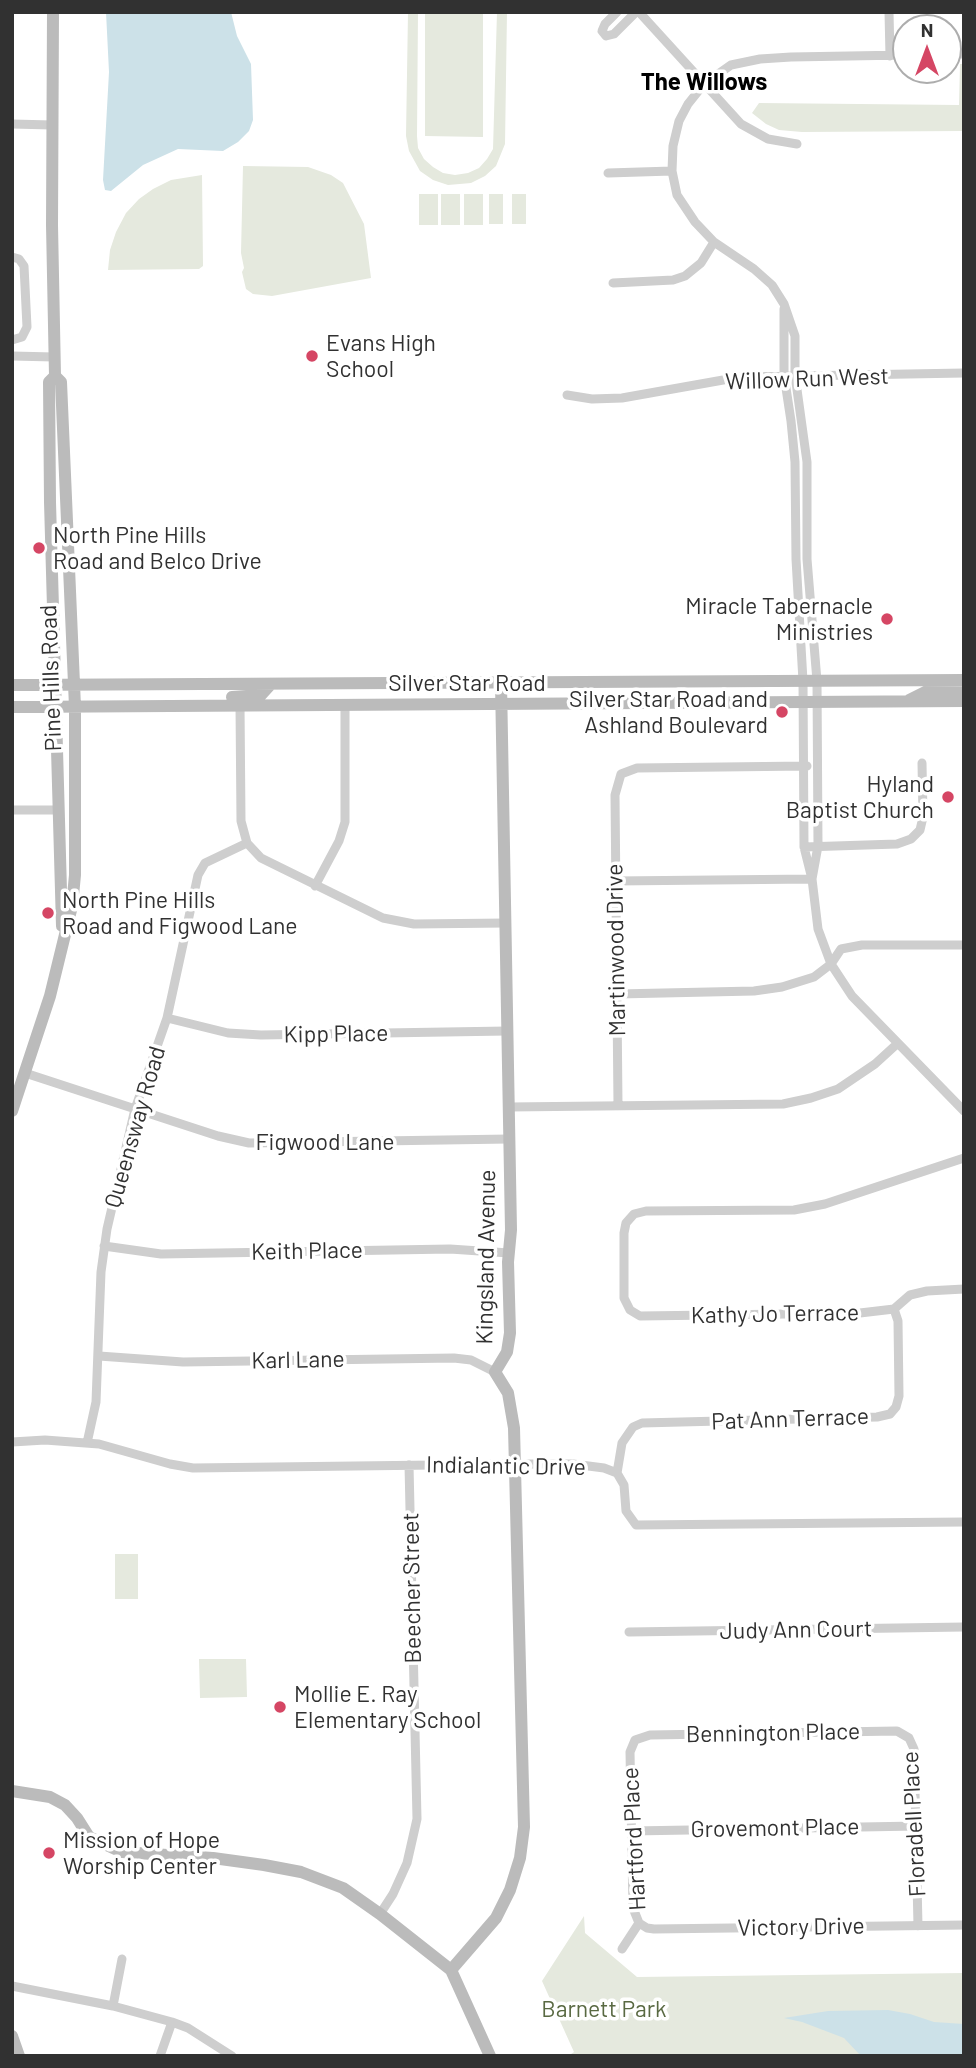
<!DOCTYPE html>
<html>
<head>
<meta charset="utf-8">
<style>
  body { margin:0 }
  #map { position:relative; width:976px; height:2068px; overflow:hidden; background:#fff; font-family:Barlow,sans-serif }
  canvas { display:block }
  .frame { position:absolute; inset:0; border:14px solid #313131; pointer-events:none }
  .north { position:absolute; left:892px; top:14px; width:70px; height:70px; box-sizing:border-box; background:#fff; border:2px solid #adadad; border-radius:50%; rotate:0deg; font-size:19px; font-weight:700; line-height:28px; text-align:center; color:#313131 }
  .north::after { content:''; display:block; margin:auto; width:24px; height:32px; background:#d54664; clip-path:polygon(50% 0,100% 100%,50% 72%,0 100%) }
</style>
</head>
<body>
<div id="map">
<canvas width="976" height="2068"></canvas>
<div class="frame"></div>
<div class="north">N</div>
</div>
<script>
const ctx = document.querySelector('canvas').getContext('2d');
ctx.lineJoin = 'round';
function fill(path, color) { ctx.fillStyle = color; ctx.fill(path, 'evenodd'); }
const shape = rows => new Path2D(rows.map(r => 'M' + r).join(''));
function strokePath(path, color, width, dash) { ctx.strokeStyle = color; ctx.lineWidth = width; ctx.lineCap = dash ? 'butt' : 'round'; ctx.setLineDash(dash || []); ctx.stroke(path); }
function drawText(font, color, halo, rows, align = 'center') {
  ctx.font = font + ' Barlow,sans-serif'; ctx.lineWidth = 7; ctx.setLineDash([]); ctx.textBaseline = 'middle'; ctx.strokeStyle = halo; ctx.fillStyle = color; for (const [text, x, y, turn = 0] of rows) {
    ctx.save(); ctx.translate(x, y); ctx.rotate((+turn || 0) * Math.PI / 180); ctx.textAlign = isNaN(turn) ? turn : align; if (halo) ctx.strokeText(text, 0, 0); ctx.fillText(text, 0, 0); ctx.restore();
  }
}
const green = shape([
  [408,12,418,12,417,136,418,148,424,159,433,167,443,173,455,175,468,173,479,168,487,159,493,149,497,12,507,12,505,144,496,166,485,176,471,183,448,185,433,180,420,171,409,151,406,136],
  [425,12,483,12,483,137,425,136],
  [960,64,964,64,962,131,802,132,779,130,766,124,752,113,759,103,959,105],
  [243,166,308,167,331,175,343,183,364,224,371,278,272,296,253,294,246,289,242,272,244,268,241,253],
  [202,175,203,266,199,269,108,270,110,250,116,232,126,213,139,199,153,189,171,180],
  [419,194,438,194,438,225,419,225],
  [441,194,460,194,460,225,441,225],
  [464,194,483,194,483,225,464,225],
  [489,194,503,194,503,224,489,224],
  [512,194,526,194,526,224,512,224],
  [115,1554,138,1554,138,1599,115,1599],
  [199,1659,246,1659,247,1697,200,1698],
  [584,1916,585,1933,637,1977,964,1973,964,2056,568,2056,574,2052,542,1981]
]);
const water = shape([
  [106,12,231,12,237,36,251,64,253,120,249,131,238,142,223,151,178,149,143,165,111,191,105,190,103,180,109,72],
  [888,2010,910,2014,934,2022,964,2024,964,2056,861,2056,844,2038,802,2022,784,2018,828,2011]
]);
const street = shape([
  [617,12,605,24,602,31,606,36,614,34,636,12],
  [639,12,741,124,768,139,797,144],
  [889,12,890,56],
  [948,54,964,54],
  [12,124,52,125],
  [608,173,672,171],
  [12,257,19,259,24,266,27,327,22,337,12,340],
  [613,283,673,280,685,276,701,263,714,242],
  [784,309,784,375,791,421,795,462,796,559,803,681,804,847,812,879,818,929,831,964,852,996,964,1111],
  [12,356,54,357],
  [567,395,592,399,622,398,740,377,964,373],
  [240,705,241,821,247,843,261,858,383,918,414,924,506,923],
  [12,810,58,810],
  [804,847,897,844,911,839,920,830,923,817,922,763],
  [812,879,818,846,817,681,807,559,807,462,795,375,795,336,784,304,772,285,754,269,714,242,695,222,677,195,672,171,673,146,679,121,688,104,704,84,731,65,760,59,791,57,906,55],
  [615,881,812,879],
  [315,886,339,841,345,822,345,704],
  [618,994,754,991,782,987,814,977,831,964,841,949,862,945,964,945],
  [167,1018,228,1033,261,1035,507,1031],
  [25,1073,218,1136,249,1143,509,1139],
  [618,1105,615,795,621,774,637,768,807,766],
  [509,1107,783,1104,811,1098,838,1089,875,1064,898,1043],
  [964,1158,825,1204,794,1210,646,1211,634,1214,626,1223,624,1233,624,1298,630,1310,640,1316,860,1313,894,1309,910,1295,927,1291,964,1289],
  [104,1246,161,1254,450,1249,509,1253],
  [99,1356,183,1362,454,1358,471,1360,495,1372],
  [12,1442,45,1440,99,1444,170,1464,193,1468,516,1464,573,1464,604,1468,617,1473,624,1485,626,1511,636,1525,964,1522],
  [87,1443,96,1402,101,1272,107,1229,135,1109,167,1018,198,875,205,863,247,843],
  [617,1473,622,1443,633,1427,642,1423,877,1417,890,1414,896,1407,899,1396,898,1321,894,1309],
  [629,1632,964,1627],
  [632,1831,918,1826],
  [380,1914,393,1894,407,1863,417,1819,409,1465],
  [639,1923,633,1908,630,1752,635,1740,650,1735,897,1731,909,1738,914,1749,918,1926],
  [639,1923,647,1928,654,1929,964,1925],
  [622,1949,639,1923],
  [12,1986,113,2006,172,2022,188,2028,232,2056],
  [113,2006,122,1959],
  [160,2056,172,2022]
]);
const secondary = shape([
  [55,376,49,382,50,502,62,926],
  [12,685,964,680],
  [232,697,261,695,271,684],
  [909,700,925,692,964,692],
  [12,707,964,701],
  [12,1111,50,996,72,906,75,875,75,707,61,382,55,376,52,225,53,12],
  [12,1791,50,1797,65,1805,77,1818,89,1837,122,1852,213,1858,264,1865,301,1872,343,1888,380,1914,451,1970,490,2056],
  [451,1970,496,1918,510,1890,520,1858,524,1827,514,1428,508,1393,495,1372,507,1352,510,1333,508,1262,511,1230,501,683],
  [12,2036,19,2056]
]);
const markers = [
  [312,356,7,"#d54664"],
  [39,548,7,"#d54664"],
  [887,619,7,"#d54664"],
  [782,712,7,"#d54664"],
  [948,797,7,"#d54664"],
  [48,913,7,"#d54664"],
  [280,1707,7,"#d54664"],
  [49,1853,7,"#d54664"]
];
const poiNames = [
  ["Evans High",326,343],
  ["School",326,369],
  ["North Pine Hills",53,535],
  ["Road and Belco Drive",53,561],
  ["Miracle Tabernacle",873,606,"right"],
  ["Ministries",873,632,"right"],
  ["Silver Star Road and",768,699,"right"],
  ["Ashland Boulevard",768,725,"right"],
  ["Hyland",934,784,"right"],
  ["Baptist Church",934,810,"right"],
  ["North Pine Hills",62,900],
  ["Road and Figwood Lane",62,926],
  ["Mollie E. Ray",294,1694],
  ["Elementary School",294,1720],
  ["Mission of Hope",63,1840],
  ["Worship Center",63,1866]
];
const streetNames = [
  ["Willow Run West",807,379,-2],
  ["Pine Hills Road",51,678,-92],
  ["Silver Star Road",467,683],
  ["Martinwood Drive",616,950,-91],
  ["Kipp Place",336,1034,-1],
  ["Queensway Road",135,1127,-74],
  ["Figwood Lane",325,1142],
  ["Keith Place",307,1251,-1],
  ["Kingsland Avenue",486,1257,-89],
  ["Kathy Jo Terrace",775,1314,-1],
  ["Karl Lane",298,1360,-1],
  ["Pat Ann Terrace",790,1419,-2],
  ["Indialantic Drive",506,1466,1],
  ["Beecher Street",412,1588,-91],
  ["Judy Ann Court",796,1630,-1],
  ["Bennington Place",773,1733,-1],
  ["Floradell Place",914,1824,-93],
  ["Grovemont Place",775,1828,-1],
  ["Hartford Place",634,1839,-93],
  ["Victory Drive",801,1927,-1]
];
const parkNames = [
  ["Barnett Park",604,2009]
];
const neighbourhoodNames = [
  ["The Willows",704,82]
];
fill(green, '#e5e9de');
fill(water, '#cce1e8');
strokePath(street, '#cecece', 9);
strokePath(secondary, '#bbb', 12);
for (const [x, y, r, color] of markers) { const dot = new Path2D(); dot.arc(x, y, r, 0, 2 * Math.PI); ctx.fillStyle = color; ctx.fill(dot); strokePath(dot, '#fff', 2.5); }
drawText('23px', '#313131', '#fff', poiNames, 'left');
drawText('23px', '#313131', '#fff', streetNames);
drawText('23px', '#596942', '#fff', parkNames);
drawText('bold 24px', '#000', '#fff', neighbourhoodNames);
</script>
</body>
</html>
